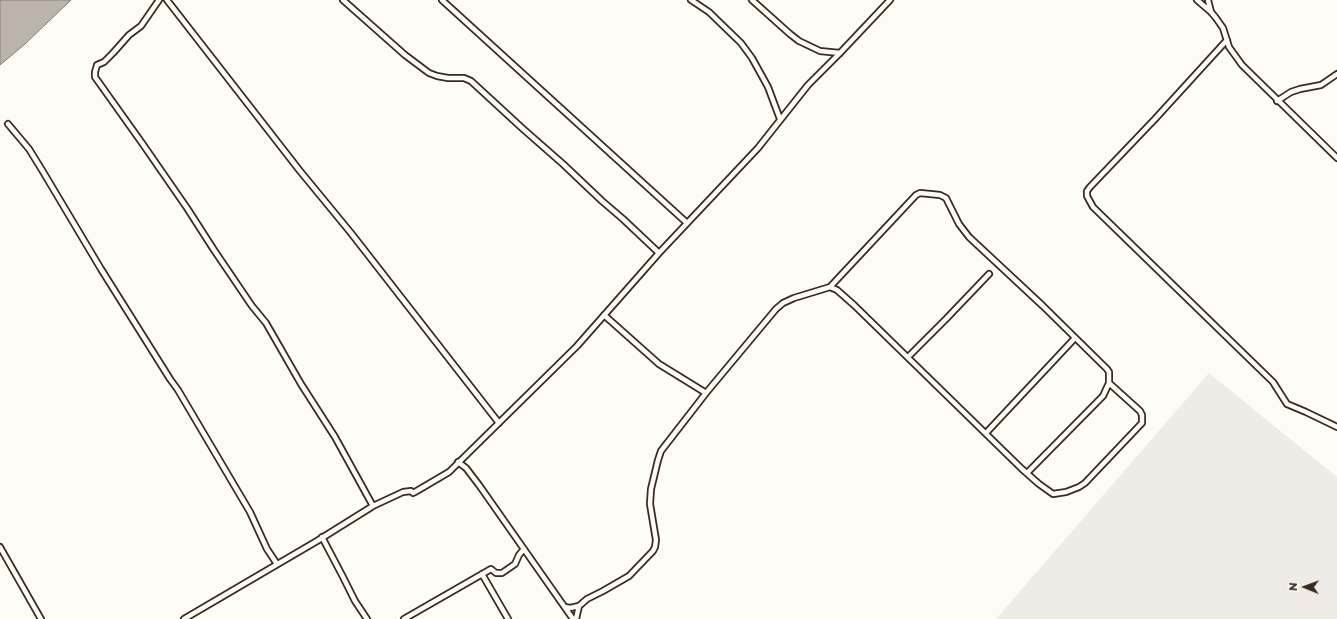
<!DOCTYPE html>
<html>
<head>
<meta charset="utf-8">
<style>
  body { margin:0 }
  #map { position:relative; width:1337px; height:619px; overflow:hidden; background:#fdfcf7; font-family:"Playpen Sans",sans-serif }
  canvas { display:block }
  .north { position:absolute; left:1285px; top:567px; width:40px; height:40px; -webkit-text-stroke:3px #fdfcf7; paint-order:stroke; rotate:271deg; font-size:11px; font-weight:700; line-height:16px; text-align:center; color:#3b2a1e }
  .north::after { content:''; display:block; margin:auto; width:14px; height:18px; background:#3b2a1e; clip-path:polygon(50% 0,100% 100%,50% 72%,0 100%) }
</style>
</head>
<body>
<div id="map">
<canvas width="1337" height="619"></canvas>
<div class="north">N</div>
</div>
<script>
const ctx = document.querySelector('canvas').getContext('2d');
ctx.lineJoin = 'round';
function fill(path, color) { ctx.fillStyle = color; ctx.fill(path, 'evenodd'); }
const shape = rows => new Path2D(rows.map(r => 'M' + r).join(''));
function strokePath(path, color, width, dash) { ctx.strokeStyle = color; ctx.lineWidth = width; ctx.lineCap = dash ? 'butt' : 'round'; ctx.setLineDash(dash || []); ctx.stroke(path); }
const built = shape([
  [1209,373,1337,477,1337,619,996,619]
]);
const water = shape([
  [0,0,71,0,25,44,0,65,0,0]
]);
const minor = shape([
  [159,0,141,26,129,35,113,53,104,62,97,65,95,72,95,77,142,143,187,208,214,250,252,306,266,323,301,384,335,437,373,506],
  [167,0,300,171,351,233,499,423],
  [343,0,405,55,429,73,437,76,448,78,464,78,471,81,522,128,563,164,602,201,623,219,659,253],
  [442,0,687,223],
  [691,0,709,12,741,43,752,58,768,87,780,119],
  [752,0,790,34,799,41,820,51,840,53],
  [1197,0,1211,12,1216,18,1223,28,1229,47,1242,65,1337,158],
  [1208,0,1211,12],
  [1227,40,1155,119,1090,187,1087,191,1087,196,1093,207,1273,382,1287,404,1306,412,1337,427],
  [1277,101,1291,92,1300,89,1321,85,1337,74],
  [8,124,29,149,42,170,101,269,170,379,178,390,250,512,267,549,277,564],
  [830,287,837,290,854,305,1022,469,1039,484,1053,494,1066,492,1079,487,1085,483,1142,423,1142,415,1140,411,1109,383],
  [604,315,659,364,706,393],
  [908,357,946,319,989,274],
  [986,433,1075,338],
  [458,462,466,468,479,485,573,619],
  [322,537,343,577,355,601,367,619],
  [0,547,41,619],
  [482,574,508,619],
  [565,607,570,608,579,606],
  [184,619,317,541,373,506,403,492,411,491,413,493,415,492,449,472,577,346,659,253,758,148,808,85,840,53,890,0],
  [404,619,491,569,496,573,502,573,515,564,519,555,524,549],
  [576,619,579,606,587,599,603,591,629,576,653,551,655,547,656,540,650,504,651,489,658,460,661,451,706,393,776,309,783,303,794,298,830,287,916,195,920,193,940,195,946,198,959,224,969,237,1043,306,1107,369,1109,372,1109,383,1103,396,1027,473]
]);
fill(built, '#efece7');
fill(water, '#bbb4ad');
strokePath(water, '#887d74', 1);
strokePath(minor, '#3b2a1e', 8);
strokePath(minor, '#fdfcf7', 4.5);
</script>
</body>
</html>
